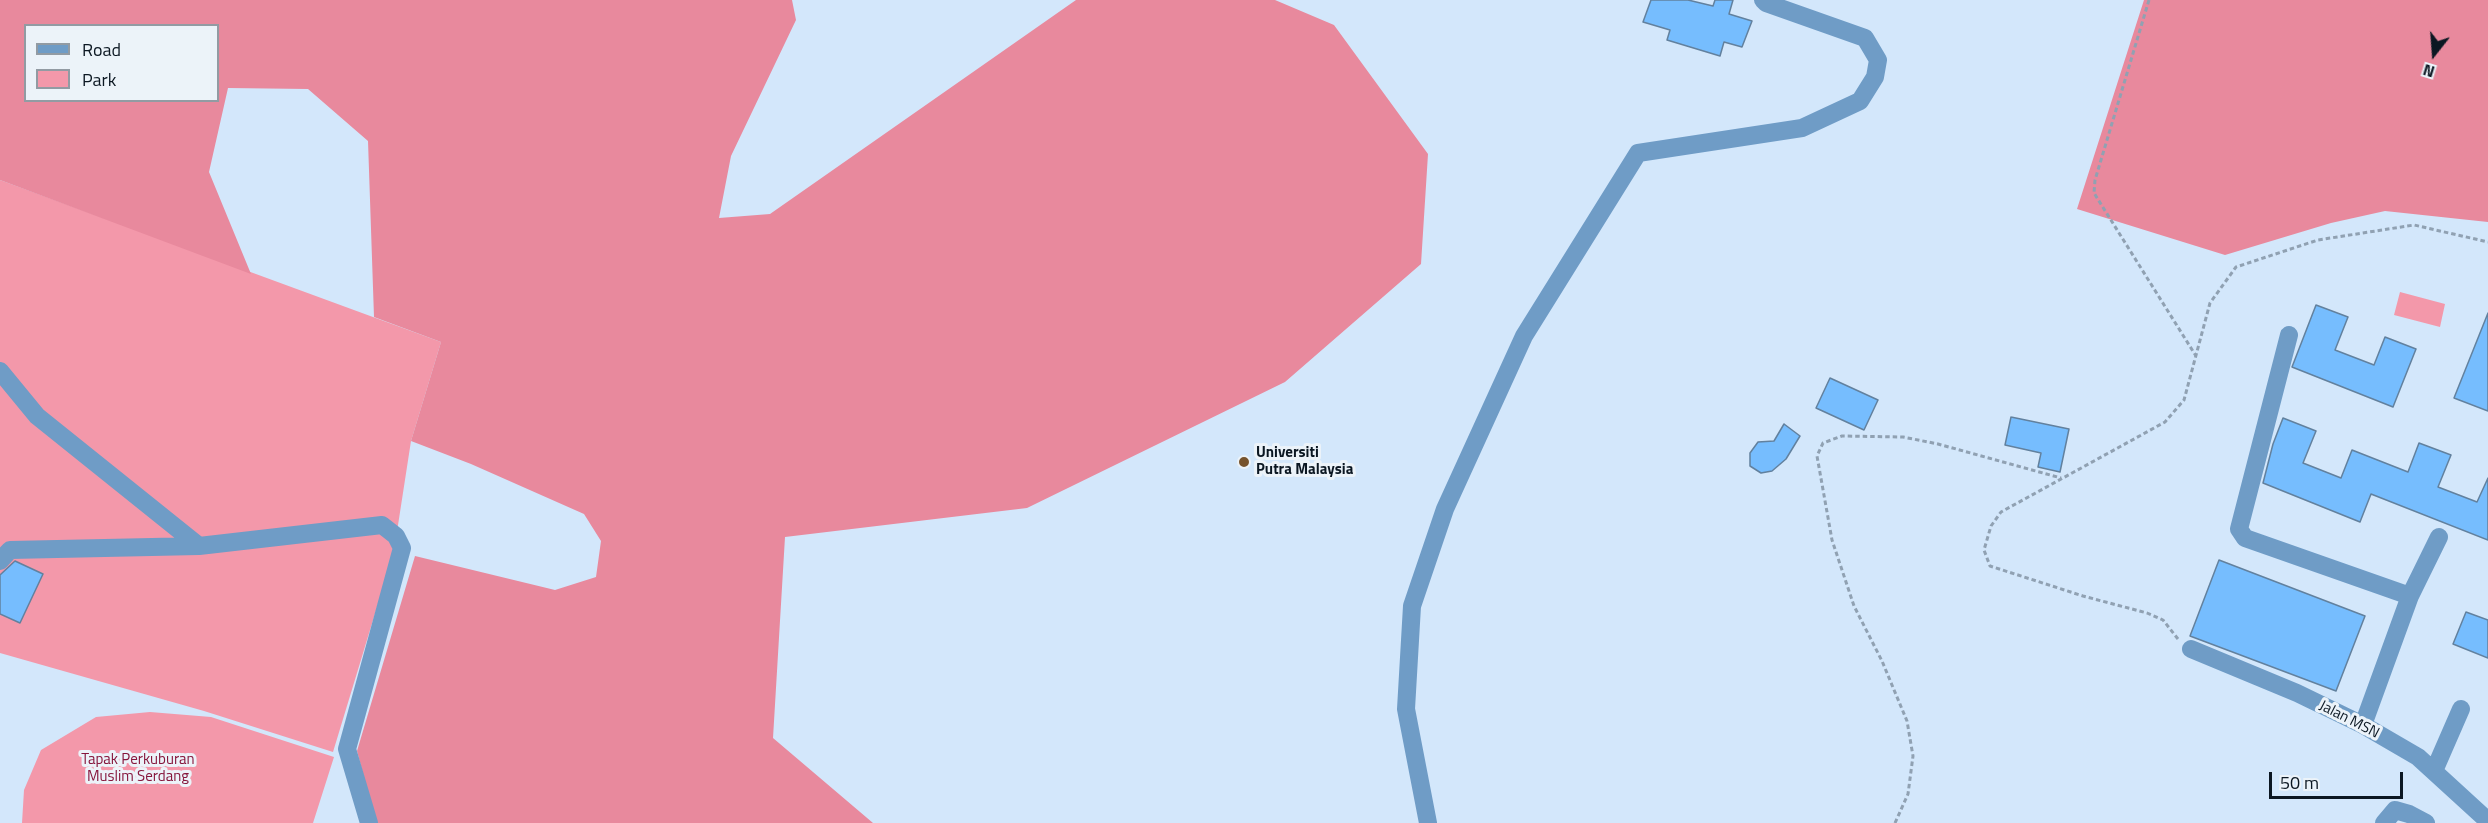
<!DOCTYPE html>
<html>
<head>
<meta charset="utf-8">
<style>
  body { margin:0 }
  #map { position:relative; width:2488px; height:823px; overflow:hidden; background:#d3e7fb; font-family:"Titillium Web",sans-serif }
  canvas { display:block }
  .legend { position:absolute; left:24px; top:24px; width:195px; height:78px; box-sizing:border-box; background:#ecf3f9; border:2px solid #929ba3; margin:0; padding:8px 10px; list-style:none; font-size:18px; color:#0b1722 }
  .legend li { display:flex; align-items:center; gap:12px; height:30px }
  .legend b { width:30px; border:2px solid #929ba3 }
  .north { position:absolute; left:2404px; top:24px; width:60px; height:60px; -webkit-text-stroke:4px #ecf3f9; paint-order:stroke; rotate:197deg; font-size:16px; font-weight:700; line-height:24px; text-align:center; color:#0b1722 }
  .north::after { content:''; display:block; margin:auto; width:21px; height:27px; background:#0b1722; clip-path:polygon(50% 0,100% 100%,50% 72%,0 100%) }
  .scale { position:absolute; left:2269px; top:772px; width:134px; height:27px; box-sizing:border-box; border:3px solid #0b1722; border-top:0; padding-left:8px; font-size:18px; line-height:21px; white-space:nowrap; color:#0b1722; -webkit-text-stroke:4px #ecf3f9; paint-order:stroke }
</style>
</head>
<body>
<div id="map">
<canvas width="2488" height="823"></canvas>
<ul class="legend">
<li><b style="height:8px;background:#6f9cc6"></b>Road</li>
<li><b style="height:16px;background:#f398aa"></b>Park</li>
</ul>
<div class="north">N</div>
<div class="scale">50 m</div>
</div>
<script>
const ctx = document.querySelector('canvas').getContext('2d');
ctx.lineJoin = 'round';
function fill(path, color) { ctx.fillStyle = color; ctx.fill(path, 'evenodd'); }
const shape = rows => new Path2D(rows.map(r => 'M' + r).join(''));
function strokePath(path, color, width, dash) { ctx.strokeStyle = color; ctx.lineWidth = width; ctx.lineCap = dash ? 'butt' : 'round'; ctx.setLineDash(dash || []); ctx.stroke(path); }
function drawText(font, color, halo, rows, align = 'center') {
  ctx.font = font + ' "Titillium Web",sans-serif'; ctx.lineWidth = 6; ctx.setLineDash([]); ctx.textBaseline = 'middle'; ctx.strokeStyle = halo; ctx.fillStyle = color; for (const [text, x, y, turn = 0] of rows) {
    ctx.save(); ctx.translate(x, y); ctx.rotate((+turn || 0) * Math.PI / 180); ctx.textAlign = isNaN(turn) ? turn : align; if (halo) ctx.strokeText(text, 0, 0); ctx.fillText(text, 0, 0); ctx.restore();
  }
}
const green = shape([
  [0,180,441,342,411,441,394,551,333,752,204,711,0,653],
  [2400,292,2445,304,2440,327,2394,315],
  [150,712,211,717,334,757,313,823,22,823,24,790,41,750,96,717]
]);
const forest = shape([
  [0,0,792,0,796,20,731,156,719,218,770,214,1076,0,1275,0,1334,25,1428,154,1421,264,1285,382,1027,508,785,537,773,738,873,823,376,823,357,751,415,556,555,590,596,577,601,541,584,514,471,464,411,441,441,342,374,317,368,141,308,89,228,88,209,172,251,274,0,180],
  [26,26,218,26,218,100,26,100],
  [2144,0,2488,0,2488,222,2385,211,2331,223,2225,255,2077,209]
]);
const building = shape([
  [1651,0,1688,0,1713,6,1715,0,1733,0,1729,14,1752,21,1742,47,1724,42,1720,56,1667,40,1670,30,1643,22,1651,0],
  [2316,305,2348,317,2335,350,2374,365,2385,337,2416,349,2393,407,2292,367,2316,305],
  [2488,313,2488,411,2454,398,2488,313],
  [1830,378,1878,400,1864,430,1816,408,1830,378],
  [2011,417,2069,429,2060,472,2038,467,2041,453,2005,445,2011,417],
  [2283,418,2316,431,2303,463,2341,478,2352,450,2408,472,2419,443,2451,455,2438,487,2477,502,2488,478,2488,540,2371,494,2360,522,2263,483,2273,444,2283,418],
  [1784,424,1800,436,1786,459,1772,471,1761,473,1750,466,1750,453,1758,442,1774,441,1784,424],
  [2219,560,2365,616,2336,691,2190,636,2219,560],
  [15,561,43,574,20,623,0,614,0,575,15,561],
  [2466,612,2488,620,2488,658,2453,644,2466,612]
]);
const path = shape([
  [2149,0,2095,180,2094,193,2196,356],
  [2178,639,2163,620,2147,613,2083,596,1990,566,1984,550,1991,526,2001,512,2165,422,2184,400,2210,303,2236,267,2318,240,2414,225,2488,242],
  [1895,823,1908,794,1913,756,1907,721,1882,661,1854,606,1832,540,1817,456,1823,443,1842,436,1903,437,1938,444,2061,478]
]);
const minor = shape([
  [2289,335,2239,529,2245,538,2410,596],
  [0,371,37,416,199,546],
  [0,561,10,550,199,546,382,525,396,536,402,548,347,749,369,823],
  [2191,649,2297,693,2363,725,2418,757,2488,821],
  [2363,725,2410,596,2439,537],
  [2434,771,2461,709],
  [1428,823,1406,709,1412,606,1445,509,1524,336,1638,153,1802,128,1860,101,1875,77,1878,60,1865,38,1766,3,1763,0],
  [2384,823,2395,810,2409,814,2426,823]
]);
const markers = [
  [1244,462,6,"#76532c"]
];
const poiNames = [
  ["Universiti",1256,453],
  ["Putra Malaysia",1256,470]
];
const streetNames = [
  ["Jalan MSN",2349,720,27]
];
const parkNames = [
  ["Tapak Perkuburan",138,760],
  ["Muslim Serdang",138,777]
];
fill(green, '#f398aa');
fill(forest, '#e8899d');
fill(building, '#76bdfe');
strokePath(building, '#62819e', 1.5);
strokePath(path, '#90a1b2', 3, [4.5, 3]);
strokePath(minor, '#6f9cc6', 18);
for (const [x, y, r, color] of markers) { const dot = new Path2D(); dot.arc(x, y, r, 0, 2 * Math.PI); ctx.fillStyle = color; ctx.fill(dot); strokePath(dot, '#ecf3f9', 2); }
drawText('bold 15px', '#0b1722', '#ecf3f9', poiNames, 'left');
drawText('15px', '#0b1722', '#ecf3f9', streetNames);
drawText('15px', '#86163c', '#ecf3f9', parkNames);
</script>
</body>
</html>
